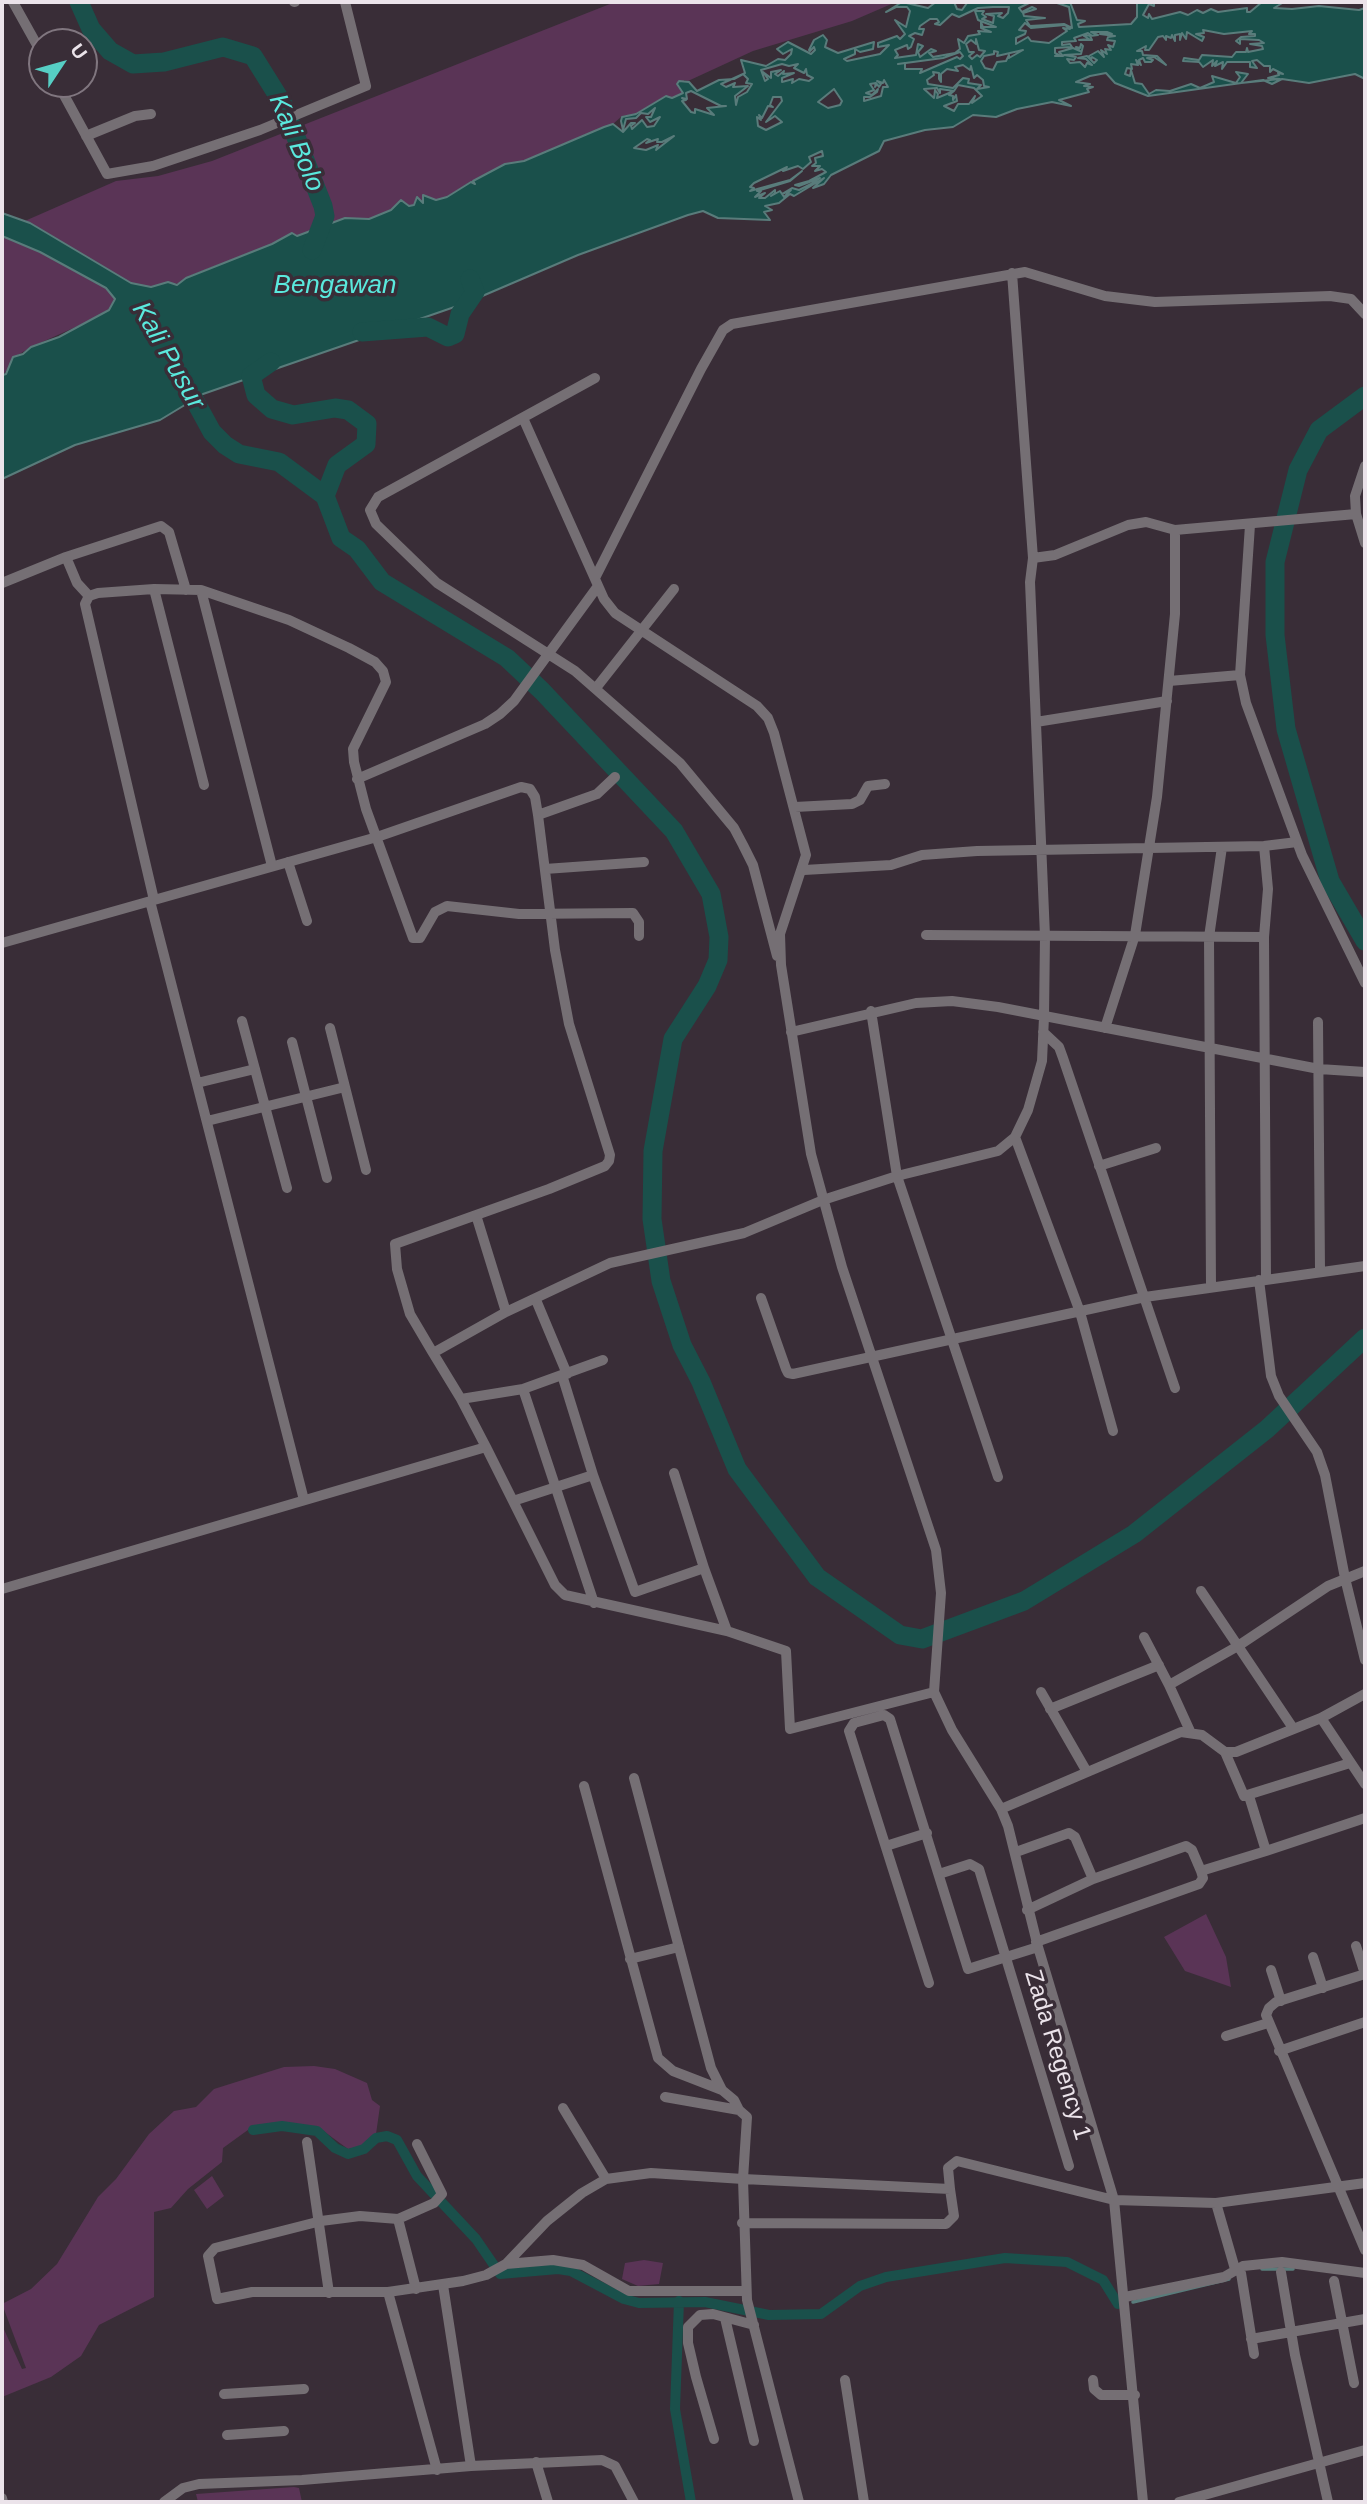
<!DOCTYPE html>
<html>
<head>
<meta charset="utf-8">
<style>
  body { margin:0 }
  #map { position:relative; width:1367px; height:2504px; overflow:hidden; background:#392d37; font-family:Helvetica,sans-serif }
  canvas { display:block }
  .frame { position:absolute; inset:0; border:4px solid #ebe3ea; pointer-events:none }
  .north { position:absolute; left:28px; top:28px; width:70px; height:70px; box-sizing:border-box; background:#392d37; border:2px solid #80767f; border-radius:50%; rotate:54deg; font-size:19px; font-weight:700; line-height:28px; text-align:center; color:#ebe3ea }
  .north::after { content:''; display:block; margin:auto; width:24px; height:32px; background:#56cec4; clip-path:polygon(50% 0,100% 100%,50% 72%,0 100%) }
</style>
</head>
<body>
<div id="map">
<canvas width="1367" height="2504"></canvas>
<div class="frame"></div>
<div class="north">U</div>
</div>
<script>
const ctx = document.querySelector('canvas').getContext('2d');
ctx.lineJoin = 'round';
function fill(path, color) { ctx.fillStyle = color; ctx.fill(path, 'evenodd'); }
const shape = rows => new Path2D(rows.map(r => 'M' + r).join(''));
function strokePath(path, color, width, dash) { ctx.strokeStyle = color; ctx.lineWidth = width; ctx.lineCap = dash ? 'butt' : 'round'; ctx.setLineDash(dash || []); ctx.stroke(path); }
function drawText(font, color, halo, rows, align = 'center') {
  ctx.font = font + ' Helvetica,sans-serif'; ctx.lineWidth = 7; ctx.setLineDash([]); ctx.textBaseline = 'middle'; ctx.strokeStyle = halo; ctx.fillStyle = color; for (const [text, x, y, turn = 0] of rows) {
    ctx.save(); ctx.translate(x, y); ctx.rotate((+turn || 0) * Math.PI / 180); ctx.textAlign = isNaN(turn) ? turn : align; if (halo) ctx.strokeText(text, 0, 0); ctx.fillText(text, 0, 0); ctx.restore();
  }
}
const green = shape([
  [615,2,896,2,852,21,753,51,688,81,684,80,683,92,677,97,662,98,636,114,622,116,613,124,525,161,505,165,474,180,475,185,470,182,447,197,437,200,424,197,423,203,416,199,414,205,409,206,398,202,391,210,369,219,345,218,297,236,292,233,272,244,189,276,181,283,145,287,89,321,31,347,18,355,3,375,2,231,116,181,158,176,212,161],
  [1206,1914,1226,1957,1231,1987,1185,1971,1164,1937],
  [314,2066,335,2069,367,2083,372,2100,380,2106,376,2134,362,2147,348,2149,318,2127,282,2122,252,2127,223,2148,222,2162,188,2189,171,2208,154,2212,154,2297,99,2325,81,2356,51,2377,2,2397,2,2325,22,2369,26,2368,2,2304,31,2289,57,2264,98,2197,116,2179,149,2134,174,2111,196,2107,214,2089,284,2067],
  [212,2176,224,2196,207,2209,194,2190],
  [644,2260,663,2263,659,2284,638,2286,622,2279,625,2263],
  [294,2487,299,2488,302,2502,198,2502,196,2494]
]);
const water = shape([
  [902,2,928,8,936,2,954,2,957,9,962,10,967,3,978,2,1031,2,1019,8,1022,12,1032,7,1036,9,1023,13,1024,16,1045,18,1026,20,1030,26,1064,24,1072,28,1069,7,1054,2,1070,2,1077,20,1085,21,1078,24,1079,27,1131,24,1137,17,1137,2,1154,2,1154,6,1149,4,1143,15,1148,18,1149,14,1152,19,1180,12,1188,15,1197,10,1203,13,1211,9,1218,12,1247,8,1247,12,1250,12,1262,2,1284,2,1274,8,1292,9,1319,6,1359,10,1365,8,1365,79,1355,74,1309,83,1282,79,1272,84,1263,80,1148,96,1115,83,1106,73,1090,76,1076,82,1090,84,1084,86,1093,87,1087,89,1089,92,1059,100,1071,106,1052,102,1017,109,996,117,973,115,953,127,925,130,884,141,879,151,831,175,824,184,813,188,824,178,794,196,790,194,779,203,765,206,772,210,764,212,770,220,718,218,703,211,688,215,578,255,466,303,203,394,160,420,75,445,2,479,2,371,3,375,6,374,13,357,23,354,31,347,59,337,109,310,115,299,106,288,40,252,2,236,2,213,30,223,131,283,151,287,168,282,177,285,186,278,272,244,292,233,297,236,345,218,369,219,391,210,401,200,409,206,414,205,417,197,423,203,423,195,436,200,447,197,471,182,475,184,473,181,505,164,524,161,604,127,613,124,623,132,631,123,635,123,631,126,632,129,642,120,647,127,654,126,660,117,650,122,646,117,651,117,655,108,648,114,641,113,636,118,626,119,623,130,621,121,622,117,636,114,666,96,672,98,683,93,677,84,679,81,689,82,697,91,719,80,734,79,745,73,741,60,766,66,778,59,785,60,791,54,792,49,783,54,777,49,788,42,811,54,815,50,814,47,810,51,809,50,814,40,823,35,827,40,825,47,838,53,874,42,873,49,860,52,855,49,855,54,844,59,847,61,880,54,889,45,878,47,878,43,897,36,900,39,905,34,895,20,906,27,910,11,907,7,896,7,886,12,902,2],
  [993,7,1009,7,1008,13,1003,18,998,16,1002,13,986,14,994,16,993,23,982,19,986,17,982,14,984,11,975,11,978,20,996,27,983,27,981,22,981,28,991,32,978,31,980,34,968,36,964,43,958,39,960,49,955,53,933,57,929,53,936,51,931,49,920,57,918,52,923,46,918,44,916,55,895,58,898,55,895,50,907,45,908,49,911,47,914,39,909,36,915,33,922,35,924,29,919,29,920,26,930,19,937,19,939,22,935,24,940,25,952,14,959,17,978,8,993,7],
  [1025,23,1031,28,1065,25,1070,29,1063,28,1067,31,1049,43,1031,41,1028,37,1016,44,1016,38,1025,34,1026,31,1019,30,1025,23],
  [1203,30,1224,34,1252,31,1249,34,1255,34,1255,36,1241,37,1236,41,1240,44,1240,39,1259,40,1264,43,1250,44,1262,46,1263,49,1248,52,1247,48,1246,52,1236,52,1232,57,1202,55,1199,60,1184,58,1183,61,1199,62,1203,67,1213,60,1212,66,1217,61,1215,66,1223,62,1222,69,1227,62,1250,62,1250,67,1257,68,1252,61,1257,60,1264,66,1270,66,1270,72,1273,69,1283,74,1278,73,1279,75,1268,78,1280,79,1241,83,1248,74,1236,72,1240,77,1236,83,1212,76,1214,82,1200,88,1191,84,1170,91,1156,90,1149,94,1142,84,1135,83,1131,70,1130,76,1125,74,1127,68,1132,69,1131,64,1138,65,1136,60,1141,65,1139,60,1143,58,1145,62,1151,62,1153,60,1147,58,1154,57,1166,65,1157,56,1143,55,1142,51,1137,51,1146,46,1145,50,1149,50,1158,37,1163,36,1166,40,1166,36,1171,38,1172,35,1175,41,1175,35,1180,34,1180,40,1182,33,1186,39,1187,32,1202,41,1204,37,1196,34,1204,33,1203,30],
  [1091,32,1107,32,1112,34,1100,34,1115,36,1108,37,1107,40,1115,41,1113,47,1108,45,1111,50,1105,49,1107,54,1101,50,1104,57,1098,51,1089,56,1091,60,1092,57,1097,60,1094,63,1087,56,1078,58,1086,59,1092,65,1087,63,1085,67,1080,62,1070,63,1067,59,1074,60,1076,57,1064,55,1081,54,1083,46,1081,44,1080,48,1076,47,1080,51,1073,48,1059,52,1063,56,1055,56,1059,55,1055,53,1055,48,1072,47,1070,44,1062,45,1062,42,1076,41,1074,38,1088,33,1091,35,1084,36,1089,39,1079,40,1092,40,1090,36,1098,35,1091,32],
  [976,39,979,50,985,51,980,57,977,55,972,59,969,56,974,52,969,52,966,44,971,40,976,44,976,39],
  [1023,50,1009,58,1009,55,1006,61,997,62,993,70,985,68,981,61,984,56,994,54,994,51,998,52,997,56,1023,50],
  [960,52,963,56,960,59,957,57,920,73,922,69,905,69,905,63,898,64,943,58,960,52],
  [782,64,789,66,798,64,794,68,804,73,806,69,807,75,813,78,809,81,799,79,792,83,793,79,782,82,782,78,794,73,783,74,784,71,778,76,775,74,781,70,771,72,771,78,763,72,768,79,765,81,761,70,782,64],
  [963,65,970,70,971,66,974,78,977,75,983,80,984,86,989,87,977,89,981,85,968,83,969,79,963,78,953,88,928,84,927,80,934,75,933,72,939,73,939,79,941,82,941,74,947,69,958,71,955,67,963,65],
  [743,74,748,79,746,83,752,84,747,92,738,97,736,105,735,96,748,86,733,87,735,83,726,87,721,84,743,74],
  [884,80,888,87,883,87,881,96,864,101,864,97,870,97,877,92,878,89,872,95,866,93,874,90,870,84,876,83,875,87,877,84,879,87,881,84,877,81,883,83,884,80],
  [958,85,974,88,982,96,972,103,975,96,969,104,958,104,954,111,944,106,957,101,956,95,953,100,953,96,949,95,954,91,937,98,938,94,935,90,934,98,924,89,937,88,940,93,940,89,954,91,958,85],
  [834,89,842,101,840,105,828,108,818,102,834,89],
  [691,91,721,106,726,106,707,108,714,115,695,109,695,113,691,112,682,101,686,100,682,98,687,99,686,93,691,91],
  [773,97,781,97,782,101,766,122,775,116,782,122,766,130,758,126,757,117,761,120,759,115,762,118,768,106,773,107,770,105,773,97],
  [674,136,656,150,658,145,646,150,634,148,647,139,650,140,646,143,658,139,657,142,662,142,674,136],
  [822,151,823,156,815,158,816,163,812,166,820,166,815,171,822,169,826,172,809,181,795,185,799,186,820,178,811,184,799,190,792,188,782,194,791,190,784,197,780,191,771,196,775,193,775,190,765,198,759,198,765,193,755,197,761,191,757,191,790,181,802,171,790,180,750,191,754,188,750,187,754,183,787,167,783,171,798,166,803,169,811,162,809,157,822,151]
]);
const stream = shape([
  [1262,2269,1293,2269],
  [1133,2302,1229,2279]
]);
const canal = shape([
  [253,2130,282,2126,317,2131,335,2148,348,2154,364,2149,376,2138,387,2136,397,2140,417,2176,476,2239,500,2274,558,2269,571,2271,624,2299,639,2303,705,2302,769,2315,821,2314,860,2286,886,2277,1005,2258,1067,2262,1103,2280,1118,2304],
  [679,2301,675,2409,691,2502]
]);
const river = shape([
  [79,2,91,29,110,51,133,64,164,62,223,47,253,56,283,104,323,206,325,216,312,250],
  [362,332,428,327,448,337,455,334,460,314,475,292,470,279],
  [271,362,251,376,256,395,272,409,293,415,335,408,348,410,367,424,366,444,337,465,325,496],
  [182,377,212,432,225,445,239,454,279,462,325,496],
  [1365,396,1319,430,1298,470,1275,562,1275,635,1286,729,1330,881,1365,941],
  [325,496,341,538,357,549,382,582,507,658,542,691,674,831,711,894,719,937,718,960,707,986,673,1039,653,1151,652,1219,661,1281,682,1345,701,1382,737,1469,817,1577,900,1635,922,1639,1024,1601,1134,1534,1267,1429,1365,1338]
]);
const minor = shape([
  [13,2,42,54],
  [294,2,295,2],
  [58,84,107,174,153,166,260,130,366,86,345,2],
  [86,136,135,116,151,114],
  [1012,273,1033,558],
  [595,378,378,497,370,510,376,524,437,583,575,671,680,763,734,828,743,845,753,865,777,956],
  [523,418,604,599,615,613,757,706,768,718,774,733,806,855,780,934,781,965,811,1154,842,1267,936,1550,941,1593,934,1692,952,1730,1001,1809,1008,1826,1038,1947,1114,2200,1143,2502],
  [1365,466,1355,496,1356,514,1365,543],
  [1250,525,1240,675,1246,703,1302,855,1365,983],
  [595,578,701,369,723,330,732,324,1025,272,1105,296,1155,302,1330,296,1351,299,1365,314],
  [2,583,66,557],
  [154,589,204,785],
  [201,590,272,866],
  [89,596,77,583,66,557,161,526,169,532,186,590],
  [1169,681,1240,675],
  [596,688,674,589],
  [1036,722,1167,701],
  [357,779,485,724,500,714,514,701,598,586],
  [795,807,852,804,860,800,868,786,885,784],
  [538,815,597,794,615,777],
  [288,862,307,921],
  [545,869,644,862],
  [804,870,891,865,922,855,977,851,1264,846,1297,842],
  [154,900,85,604,89,596,98,593,154,589,201,590,289,620,349,648,375,662,383,671,386,682,353,749,354,762,366,809,413,938,420,938,435,912,447,906,519,914,633,913,639,922,639,936],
  [150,901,304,1500],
  [926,935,1264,937,1268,889,1264,846],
  [1264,937,1266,1279],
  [2,943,377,837,521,787,530,789,535,797,538,815,555,950,569,1024,610,1155,609,1161,605,1166,549,1189,395,1244,397,1269,410,1314,433,1353],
  [871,1011,897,1176,998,1477],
  [242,1021,287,1188],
  [1318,1022,1320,1270],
  [1105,1028,1135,935,1157,797,1175,614,1175,530],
  [791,1032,916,1003,952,1001,998,1007,1319,1069,1365,1072],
  [1043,1032,1059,1047,1063,1058,1175,1388],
  [292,1042,327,1178],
  [197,1083,255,1069],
  [345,1087,366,1170],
  [207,1121,345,1087,330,1028],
  [1015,1137,1080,1312,1113,1431],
  [1099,1166,1156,1148],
  [476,1215,506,1312],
  [1259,1280,1271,1376,1279,1396,1317,1452,1325,1475,1345,1578,1365,1660],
  [1211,1287,1209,937,1222,847],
  [761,1298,786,1369,788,1373,793,1374,1145,1297,1365,1266],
  [536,1300,567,1374],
  [603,1360,523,1389,461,1399,433,1353,506,1312,610,1263,744,1233,823,1200,897,1176,998,1151,1015,1137,1028,1110,1042,1061,1044,1017,1045,936,1030,582,1033,558,1055,555,1128,525,1146,522,1175,530,1356,514],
  [562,1375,593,1475],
  [523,1389,594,1603],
  [486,1447,555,1585,565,1595,727,1631],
  [674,1473,704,1568],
  [513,1501,593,1475,635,1592,704,1568,727,1631,786,1651,790,1729,934,1692],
  [2,1589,486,1447,461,1399],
  [1201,1591,1293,1728],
  [1144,1637,1169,1685],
  [1041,1692,1087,1772],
  [1365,1694,1321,1718,1365,1784],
  [1050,1709,1159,1665],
  [1190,1731,1169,1685,1238,1646,1328,1586,1365,1571],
  [1225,1752,1244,1796,1350,1763],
  [634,1778,711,2068,722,2090,734,2100,739,2110],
  [584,1786,658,2058,673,2071,722,2090],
  [1249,1796,1266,1851,1365,1818],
  [1001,1809,1181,1732,1202,1735,1225,1752,1236,1752,1321,1718],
  [886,1846,927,1833],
  [1016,1852,1069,1833,1075,1837,1093,1879],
  [939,1874,970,1864,979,1869,1069,2166],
  [1027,1910,1093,1879,1186,1846,1192,1850,1201,1871,1266,1851],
  [1036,1942,1199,1884,1203,1878,1201,1871],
  [1356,1946,1365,1974,1276,2002,1269,2008,1266,2015,1365,2250],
  [1313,1957,1323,1988],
  [630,1959,679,1947],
  [1271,1970,1281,2001],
  [929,1983,849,1731,854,1723,884,1715,890,1719,968,1969,1038,1947],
  [1226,2036,1268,2023],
  [1279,2051,1365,2022],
  [563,2108,606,2179],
  [307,2142,329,2293],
  [417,2144,442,2194,434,2203,398,2219,360,2216,321,2221,215,2248,208,2256,217,2299,252,2292,388,2292,463,2281,486,2275,506,2264,547,2221,582,2193,606,2179,651,2173,743,2179,747,2117,739,2110,665,2097],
  [1216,2203,1235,2269],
  [398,2219,416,2289],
  [742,2223,946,2224,954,2216,950,2189],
  [506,2264,553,2260,583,2265,629,2291,746,2291],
  [1281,2272,1295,2355,1328,2502],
  [1241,2273,1254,2354],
  [1334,2281,1354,2383],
  [443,2285,471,2466],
  [388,2292,437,2470],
  [1125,2297,1224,2277,1243,2266,1282,2262,1365,2273],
  [725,2318,754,2441],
  [1251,2339,1365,2319],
  [845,2380,864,2502],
  [1093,2380,1094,2389,1101,2395,1135,2395],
  [224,2394,304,2389],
  [227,2435,284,2431],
  [714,2439,696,2377,688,2343,688,2327,700,2315,713,2314,754,2325],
  [536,2462,548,2502],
  [2,2498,3,2502],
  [164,2502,183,2488,199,2484,302,2480,471,2466,602,2460,615,2466,634,2502],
  [799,2502,747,2300,743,2179,950,2189,948,2168,957,2161,1114,2200,1216,2203,1365,2183],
  [1179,2502,1365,2450]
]);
const streetNames = [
  ["Zada Regency 1",1057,2055,73]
];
const waterNames = [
  ["Kali Bolo",296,143,67],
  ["Bengawan",335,286],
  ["Kali Pusur",168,356,60]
];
fill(green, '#5a3456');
fill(water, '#1a504b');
strokePath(water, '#597c7b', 2);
strokePath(stream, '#597c7b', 3.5);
strokePath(canal, '#1a504b', 10);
strokePath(river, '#1a504b', 19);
strokePath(minor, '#756f74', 10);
drawText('24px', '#ebe3ea', '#392d37', streetNames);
drawText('italic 26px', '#5ae9dd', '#392d37', waterNames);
</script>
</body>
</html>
